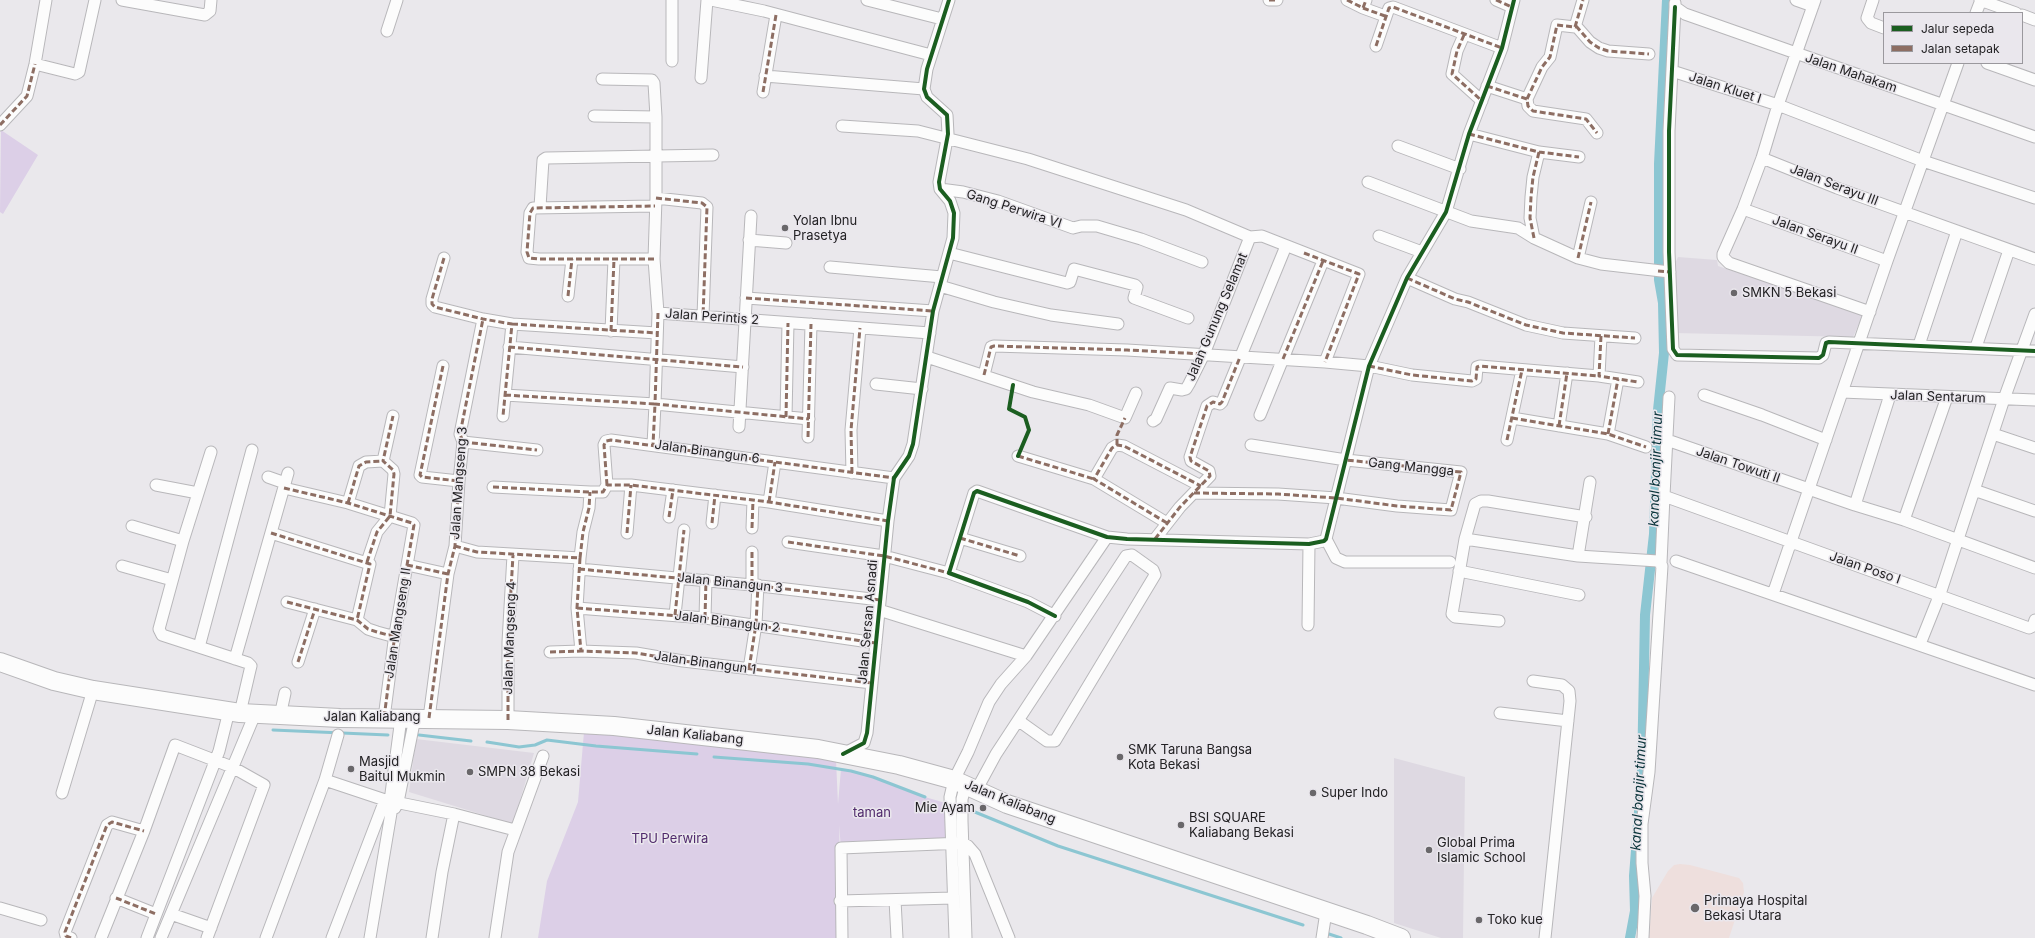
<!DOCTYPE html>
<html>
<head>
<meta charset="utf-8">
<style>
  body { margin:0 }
  #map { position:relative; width:2035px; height:938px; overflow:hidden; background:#eae8ec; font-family:Inter,sans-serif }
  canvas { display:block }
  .legend { position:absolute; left:1883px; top:12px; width:140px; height:52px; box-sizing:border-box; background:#eae7ed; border:1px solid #9a989d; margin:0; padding:5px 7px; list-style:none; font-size:12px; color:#232224 }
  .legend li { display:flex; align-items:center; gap:8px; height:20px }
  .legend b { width:20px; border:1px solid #9a989d }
</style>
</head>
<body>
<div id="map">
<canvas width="2035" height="938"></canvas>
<ul class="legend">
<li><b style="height:5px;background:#1b5e20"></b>Jalur sepeda</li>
<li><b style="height:5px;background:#8d6e63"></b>Jalan setapak</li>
</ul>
</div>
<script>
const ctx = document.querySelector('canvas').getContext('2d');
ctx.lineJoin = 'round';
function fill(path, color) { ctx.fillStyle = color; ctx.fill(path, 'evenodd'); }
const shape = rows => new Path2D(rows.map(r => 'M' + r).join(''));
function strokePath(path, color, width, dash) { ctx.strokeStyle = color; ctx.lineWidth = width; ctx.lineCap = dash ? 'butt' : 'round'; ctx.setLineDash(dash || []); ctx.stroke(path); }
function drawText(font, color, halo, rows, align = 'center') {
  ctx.font = font + ' Inter,sans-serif'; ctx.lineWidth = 3; ctx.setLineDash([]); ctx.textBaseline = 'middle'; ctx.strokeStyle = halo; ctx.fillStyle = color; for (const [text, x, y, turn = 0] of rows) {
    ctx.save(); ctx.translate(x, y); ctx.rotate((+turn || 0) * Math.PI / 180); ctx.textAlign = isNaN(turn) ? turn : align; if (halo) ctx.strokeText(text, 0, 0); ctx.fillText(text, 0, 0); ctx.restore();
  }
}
const built = shape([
  [1678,257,1717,260,1718,266,1863,315,1853,337,1674,333,1672,270],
  [416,739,534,753,513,824,409,792],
  [1394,758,1465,777,1463,938,1441,938,1394,923]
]);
const medical = shape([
  [1680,864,1690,865,1739,878,1743,883,1744,892,1729,938,1649,938,1652,898,1668,871,1674,865]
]);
const green = shape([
  [1,130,38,155,3,214,0,212],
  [584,732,717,745,836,760,838,804,841,769,873,777,925,797,949,804,951,843,841,848,839,825,842,938,538,938,547,881,578,802]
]);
const stream = shape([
  [273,730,388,735],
  [419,735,471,741],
  [487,742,519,747,535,745,547,740,596,746,697,754],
  [714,757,808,764,851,771,873,777,925,797],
  [970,810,1058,846,1303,925],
  [1326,933,1341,938]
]);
const canal = shape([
  [1630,938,1635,911,1634,876,1642,773,1645,615,1654,534,1658,410,1664,353,1663,303,1659,280,1659,164,1667,0]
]);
const street = shape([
  [122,0,205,15,210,11,211,0],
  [711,0,764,11,931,55],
  [867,0,942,19],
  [1269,0,1277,0],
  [1347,0,1363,8,1366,0],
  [1496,0,1512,7],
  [1796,0,1813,6],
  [1815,0,1778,105,1762,158,1743,209,1723,254,1723,257,1729,263,1870,312],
  [1873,0,1867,18,1871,23,1884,28],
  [1980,0,2016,13],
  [1675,3,1675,7,1685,14,2035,137],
  [1675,7,1669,131,1669,252,1673,349,1677,355,1819,358,1823,355,1826,343,1829,342,2035,351],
  [1363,8,1385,16],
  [1976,13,1981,0],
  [2022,15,2035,20],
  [1576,26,1590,42,1599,48,1608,51,1649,54],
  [387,31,397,0],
  [1464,35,1457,51,1452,74,1482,101],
  [1376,46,1389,8,1393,7,1502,48],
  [672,61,672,0],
  [1987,63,2035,80],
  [35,64,75,74,79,72,95,0],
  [1672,71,1778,105,1923,161,2035,198],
  [765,76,924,89],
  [701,78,707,0],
  [602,79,652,80,654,83,656,117,656,198,654,259,658,313,930,333],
  [1487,86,1527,99,1528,106,1533,111,1586,119,1597,133],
  [763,92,776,15],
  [1527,99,1542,67,1550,57,1557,25,1575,27,1583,0],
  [594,116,656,117],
  [0,125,27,96,35,64,46,0],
  [842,126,918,131,1028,159,1186,210,1250,237,1262,236,1359,274,1325,362],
  [1469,134,1539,152,1579,157],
  [1398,146,1460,169],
  [1762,158,1837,188,2035,259],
  [1368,182,1471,221,1518,228,1534,238,1578,258,1601,264,1670,272],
  [940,189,963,192,998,201,1073,228,1081,226,1097,226,1141,239,1202,262],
  [656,198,702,203,707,207,703,316],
  [540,207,543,160,546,158,713,155],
  [1743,209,1887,261],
  [1379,236,1422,252],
  [1534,238,1530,218,1531,197,1533,177,1539,152],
  [749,240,786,243],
  [949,253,1067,283,1070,282,1074,269,1135,285,1137,287,1134,298,1188,318],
  [444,258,432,299,432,304,435,307,483,319,512,324,503,416],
  [1578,258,1591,202],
  [654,259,539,259,529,258,527,252,530,213,533,208,655,206],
  [830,267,942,277],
  [1407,278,1455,299,1468,302,1526,325,1563,333,1635,338],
  [940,286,994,302,1051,315,1118,324],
  [568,296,572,259],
  [746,298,933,311],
  [658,313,655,404,809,419],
  [512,324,657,333],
  [611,331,614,259],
  [1601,336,1599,376,1638,382],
  [1919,345,1957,231],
  [509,347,743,367],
  [1976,347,2009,250],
  [927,357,1033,392,1089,405,1125,418,1136,393],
  [443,366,420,475,422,477,459,481],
  [984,375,991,347,994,346,1127,350,1325,362,1369,366,1412,375,1472,381,1476,379,1477,367,1480,366,1599,376],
  [876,384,922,389],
  [1842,392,2035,400],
  [505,395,655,404,653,445],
  [1704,395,1762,415,1826,440],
  [1669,397,1664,496,2029,628,2033,626,2035,620],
  [1260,415,1323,261],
  [786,417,788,323],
  [1512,418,1608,434,1646,447],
  [1153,421,1156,419,1170,388,1182,390,1186,389,1189,384,1204,354,1250,237],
  [1559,426,1567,373],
  [739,427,751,216],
  [1608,434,1618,379],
  [1993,434,2035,448],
  [808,437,811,324],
  [1507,440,1522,370],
  [1667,440,1855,505,1904,520,2035,568],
  [463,442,537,450],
  [211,452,183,541,159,629,162,635,248,663,251,666,250,670,240,713],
  [1018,456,1094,479],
  [852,473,851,430,860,328],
  [268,477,285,483],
  [1590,482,1578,556,1658,561,1662,566,1649,772,1642,824,1642,863,1645,896,1643,938],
  [156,485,198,493],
  [607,485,604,445,606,441,611,440,894,478],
  [493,487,590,492,603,492,607,485,631,485,769,502,888,521],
  [284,488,348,503,412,523,414,525,395,634,384,718],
  [1974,490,2035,511],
  [1194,493,1278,494,1336,498,1397,506,1451,510,1461,472,1346,460,1251,445],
  [769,502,775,462],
  [348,503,359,466,366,462,383,461],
  [1855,505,1890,395],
  [669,517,673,490],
  [1904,520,1947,397],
  [712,523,715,495],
  [1167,523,1094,479,1112,448,1117,445,1124,446,1201,486],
  [132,526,183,541],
  [752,528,753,500],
  [271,533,370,564,357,620],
  [627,533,631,485],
  [960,538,1020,556],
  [1155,539,1180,507,1210,476,1209,471,1191,461,1190,457,1207,406,1213,402,1220,404,1222,402,1286,246],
  [1326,539,1336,558,1345,562,1450,562],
  [1465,539,1578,556],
  [788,542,884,556,949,573],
  [455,546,477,552,580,558,583,532,589,508,590,492],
  [580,558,577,608,581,651,636,653,683,661,872,683],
  [1676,561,2035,685],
  [367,562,377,532,390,516,394,474,393,470,383,461,393,416],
  [1661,563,1664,496],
  [407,565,448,574],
  [122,566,172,580],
  [579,569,752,585,880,600],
  [1459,571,1579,595],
  [752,585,752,552],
  [1773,594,1887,261,1958,63],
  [287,602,357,620,368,629,377,632,388,635,395,634],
  [577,608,705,618,876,643],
  [879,610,1026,656],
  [675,615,684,530],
  [1055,616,1028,602,949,573,974,493,977,491,1107,537,1127,539,1309,544,1324,541,1326,539,1369,366,1407,278,1446,212,1469,134,1502,48,1514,0],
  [705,618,706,580],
  [1499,621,1455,617,1452,614,1465,539,1475,504,1481,501,1488,501,1586,517],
  [1308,625,1309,544],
  [1920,644,1940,594,2004,399,2035,314],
  [199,647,252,450],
  [550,652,581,651],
  [235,659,288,473],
  [298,662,315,609],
  [749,669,756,624,758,585],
  [1533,681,1562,685,1569,691,1570,701,1545,938],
  [1500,713,1568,721],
  [280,716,285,693],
  [429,718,448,574,455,546,459,481,463,442,460,434,483,319],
  [508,720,508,642,513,555],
  [843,754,864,743,867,733,888,521,894,478,909,456,913,444,933,311,953,238,954,213,950,201,940,189,939,182,948,134,947,115,927,97,924,89,927,69,949,0],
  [325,780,385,800,454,814,515,830],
  [977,789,996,754,1126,556,1132,555,1153,570,1155,575,1055,741,1047,741,1019,721],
  [62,793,93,690],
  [395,808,398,802,415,718],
  [116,898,156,914],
  [895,900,897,938],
  [840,901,953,898],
  [0,908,41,920],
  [171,914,211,928],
  [71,938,66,936,65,932,107,825,112,822,144,831],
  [101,938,144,831,175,745,232,767,264,785,207,938],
  [147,938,219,751,229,711],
  [161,938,255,714],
  [266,938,325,780,338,735],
  [332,938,385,800],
  [370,938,391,813,390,801,401,718],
  [432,938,442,872,454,814],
  [495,938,508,852,543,756],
  [842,938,841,848,963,843,968,846,975,854,1009,938],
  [955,938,950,797,954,780,968,752,989,702,1001,684,1026,656,1107,537],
  [966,938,962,821,962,799,966,784],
  [1322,938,1326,912]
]);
const primary = shape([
  [0,662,54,681,93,690,240,713,340,718,508,720,614,726,818,749,899,765,954,780,1007,804,1367,925,1401,938]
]);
const quiet = shape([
  [1269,0,1277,0],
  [1347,0,1363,8,1366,0],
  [1496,0,1512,7],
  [1363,8,1385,16],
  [1576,26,1590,42,1599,48,1608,51,1649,54],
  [1464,35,1457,51,1452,74,1482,101],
  [1376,46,1389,8,1393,7,1502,48],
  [1487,86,1527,99,1528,106,1533,111,1586,119,1597,133],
  [763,92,776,15],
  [1527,99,1542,67,1550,57,1557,25,1575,27,1583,0],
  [0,125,27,96,35,64],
  [1469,134,1539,152,1579,157],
  [656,198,702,203,707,207,703,316],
  [1534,238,1530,218,1531,197,1533,177,1539,152],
  [1304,253,1359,274,1325,362],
  [444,258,432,299,432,304,435,307,483,319,512,324,503,416],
  [1578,258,1591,202],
  [654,259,539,259,529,258,527,252,530,213,533,208,655,206],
  [1658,271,1670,272],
  [1407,278,1455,299,1468,302,1526,325,1563,333,1635,338],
  [568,296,572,259],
  [746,298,933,311],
  [658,313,655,404,809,419],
  [512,324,657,333],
  [611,331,614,259],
  [1601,336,1599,376,1638,382],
  [509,347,743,367],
  [1283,359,1323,261],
  [443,366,420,475,422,477,459,481],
  [1369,366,1412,375,1472,381,1476,379,1477,367,1480,366,1599,376],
  [984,375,991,347,994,346,1127,350,1204,354],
  [505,395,655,404,653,445],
  [786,417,788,323],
  [1512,418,1608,434,1646,447],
  [1559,426,1567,373],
  [1608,434,1618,379],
  [808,437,811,324],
  [1507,440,1522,370],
  [463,442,537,450],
  [1117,445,1117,435,1125,418],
  [1018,456,1094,479],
  [852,473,851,430,860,328],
  [607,485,604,445,606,441,611,440,894,478],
  [493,487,590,492,603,492,607,485,631,485,769,502,888,521],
  [284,488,348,503,412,523,414,525,395,634,384,718],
  [1194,493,1278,494,1336,498,1397,506,1451,510,1461,472,1346,460],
  [769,502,775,462],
  [348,503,359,466,366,462,383,461],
  [669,517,673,490],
  [712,523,715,495],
  [1167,523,1094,479,1112,448,1117,445,1124,446,1201,486],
  [752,528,753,500],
  [271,533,370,564,357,620],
  [627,533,631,485],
  [960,538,1020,556],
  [1155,539,1180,507,1210,476,1209,471,1191,461,1190,457,1207,406,1213,402,1220,404,1222,402,1240,357],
  [788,542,884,556,949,573],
  [455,546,477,552,580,558,583,532,589,508,590,492],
  [580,558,577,608,581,651,636,653,683,661,872,683],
  [367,562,377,532,390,516,394,474,393,470,383,461,393,416],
  [407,565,448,574],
  [579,569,752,585,880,600],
  [752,585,752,552],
  [287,602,357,620,368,629,377,632,388,635,395,634],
  [577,608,705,618,876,643],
  [675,615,684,530],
  [705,618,706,580],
  [550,652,581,651],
  [298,662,315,609],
  [749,669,756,624,758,585],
  [429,718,448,574,455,546,459,481,463,442,460,434,483,319],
  [508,720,508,642,513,555],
  [116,898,156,914],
  [71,938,66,936,65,932,107,825,112,822,144,831]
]);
const cycleway = shape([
  [1675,7,1669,131,1669,252,1673,349,1677,355,1819,358,1823,355,1826,343,1829,342,2035,351],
  [1013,385,1009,409,1025,417,1029,430,1018,456],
  [1055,616,1028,602,949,573,974,493,977,491,1107,537,1127,539,1309,544,1324,541,1326,539,1369,366,1407,278,1446,212,1469,134,1502,48,1514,0],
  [843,754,864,743,867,733,888,521,894,478,909,456,913,444,933,311,953,238,954,213,950,201,940,189,939,182,948,134,947,115,927,97,924,89,927,69,949,0]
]);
const markers = [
  [785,228,4,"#69676a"],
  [1734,293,4,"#69676a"],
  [1120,757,4,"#69676a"],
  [351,769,4,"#69676a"],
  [470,772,4,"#69676a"],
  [1313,793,4,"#69676a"],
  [983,808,4,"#69676a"],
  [1181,825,4,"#69676a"],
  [1429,850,4,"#69676a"],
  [1695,908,5,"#69676a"],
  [1479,920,4,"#69676a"]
];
const streetNames = [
  ["Jalan Mahakam",1851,73,19],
  ["Jalan Kluet I",1725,88,18],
  ["Jalan Serayu III",1834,185,21],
  ["Gang Perwira VI",1014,209,18],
  ["Jalan Serayu II",1815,235,20],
  ["Jalan Perintis 2",712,317,4],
  ["Jalan Gunung Selamat",1217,317,-67],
  ["Jalan Sentarum",1938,397,2],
  ["Jalan Binangun 6",707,452,8],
  ["Jalan Towuti II",1738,465,19],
  ["Gang Mangga",1411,467,6],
  ["Jalan Mangseng 3",459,483,-86],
  ["Jalan Poso I",1865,568,19],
  ["Jalan Binangun 3",730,583,6],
  ["Jalan Binangun 2",727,622,7],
  ["Jalan Sersan Asnadi",868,622,-85],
  ["Jalan Mangseng II",398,623,-81],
  ["Jalan Mangseng 4",510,638,-88],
  ["Jalan Binangun 1",705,663,8],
  ["Jalan Kaliabang",372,717],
  ["Jalan Kaliabang",695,735,6],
  ["Jalan Kaliabang",1010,802,22]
];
const poiNames = [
  ["Yolan Ibnu",793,221],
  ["Prasetya",793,236],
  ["SMKN 5 Bekasi",1742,293],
  ["SMK Taruna Bangsa",1128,750],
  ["Kota Bekasi",1128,765],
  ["Masjid",359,762],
  ["Baitul Mukmin",359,777],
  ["SMPN 38 Bekasi",478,772],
  ["Super Indo",1321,793],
  ["Mie Ayam",975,808,"right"],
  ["BSI SQUARE",1189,818],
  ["Kaliabang Bekasi",1189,833],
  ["Global Prima",1437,843],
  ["Islamic School",1437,858],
  ["Primaya Hospital",1704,901],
  ["Bekasi Utara",1704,916],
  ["Toko kue",1487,920]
];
const parkNames = [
  ["taman",872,813],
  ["TPU Perwira",670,839]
];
const waterNames = [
  ["kanal banjir timur",1656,469,-88],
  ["kanal banjir timur",1639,793,-87]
];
fill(built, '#ded9e2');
fill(medical, '#eedfdd');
fill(green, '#dccfe7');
strokePath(stream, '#8cc6d2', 3);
strokePath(canal, '#8cc6d2', 10);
strokePath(street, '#b8b7ba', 13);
strokePath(primary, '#b8b7ba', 20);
strokePath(street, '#fcfcfc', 11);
strokePath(primary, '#fcfcfc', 18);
strokePath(quiet, '#8d6e63', 3, [6, 3]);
strokePath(cycleway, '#1b5e20', 4);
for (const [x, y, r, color] of markers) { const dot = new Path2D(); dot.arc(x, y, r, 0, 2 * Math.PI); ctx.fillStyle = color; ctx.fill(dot); strokePath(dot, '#eae7ed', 1.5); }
drawText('13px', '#232224', '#eae7ed', streetNames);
drawText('13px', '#232224', '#eae7ed', poiNames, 'left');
drawText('13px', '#502a6c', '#eae7ed', parkNames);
drawText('italic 14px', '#09333a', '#eae7ed', waterNames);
</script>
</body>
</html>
